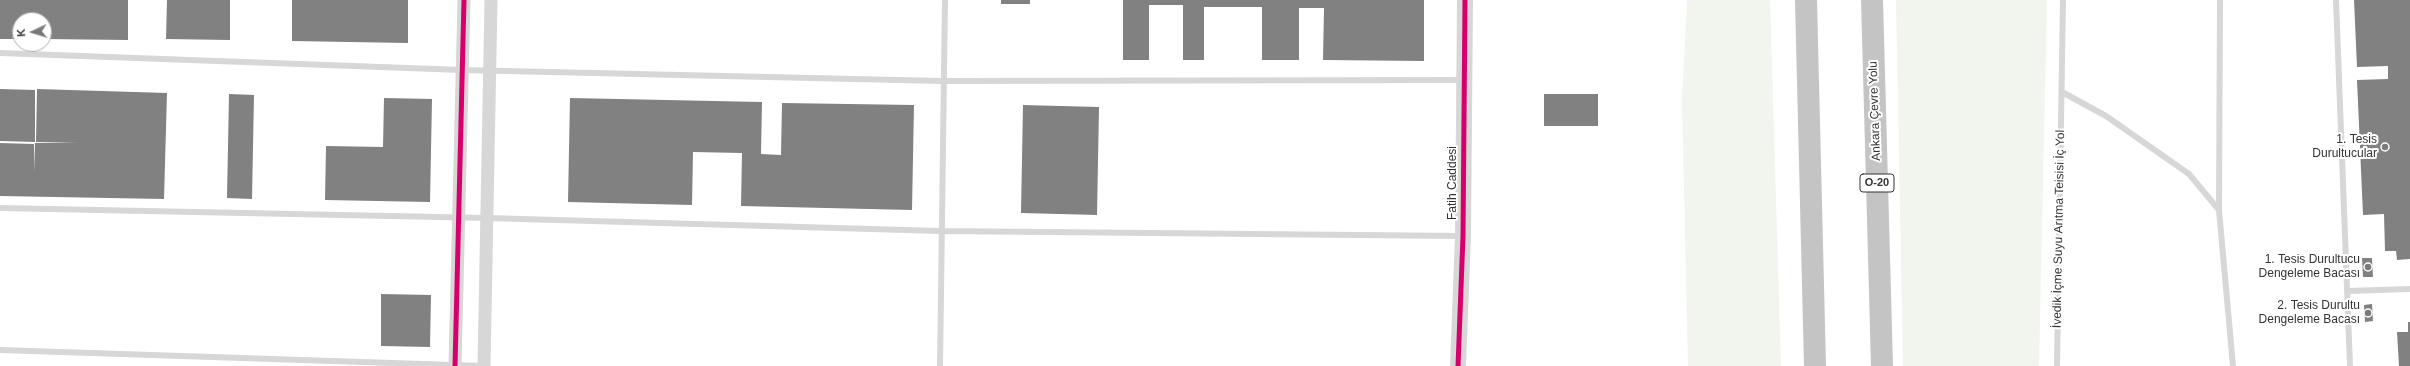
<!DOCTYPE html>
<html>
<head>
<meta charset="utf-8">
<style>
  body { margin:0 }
  #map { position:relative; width:2410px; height:366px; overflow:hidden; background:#fff; font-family:Helvetica,sans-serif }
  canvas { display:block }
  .north { position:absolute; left:12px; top:12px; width:40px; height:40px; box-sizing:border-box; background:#fff; border:1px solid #adadad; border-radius:50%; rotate:266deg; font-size:11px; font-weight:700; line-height:16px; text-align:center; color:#333 }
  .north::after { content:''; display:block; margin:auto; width:14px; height:18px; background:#7a7a7a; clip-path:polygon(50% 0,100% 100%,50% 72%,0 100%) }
</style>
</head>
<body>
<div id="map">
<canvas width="2410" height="366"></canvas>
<div class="north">K</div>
</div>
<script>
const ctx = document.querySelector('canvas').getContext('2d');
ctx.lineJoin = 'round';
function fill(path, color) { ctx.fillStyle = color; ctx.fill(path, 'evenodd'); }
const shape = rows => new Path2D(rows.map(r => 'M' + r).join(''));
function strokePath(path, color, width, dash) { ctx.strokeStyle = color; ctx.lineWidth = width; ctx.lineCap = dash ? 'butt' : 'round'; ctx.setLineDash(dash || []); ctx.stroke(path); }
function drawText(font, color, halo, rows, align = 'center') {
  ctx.font = font + ' Helvetica,sans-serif'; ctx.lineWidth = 4; ctx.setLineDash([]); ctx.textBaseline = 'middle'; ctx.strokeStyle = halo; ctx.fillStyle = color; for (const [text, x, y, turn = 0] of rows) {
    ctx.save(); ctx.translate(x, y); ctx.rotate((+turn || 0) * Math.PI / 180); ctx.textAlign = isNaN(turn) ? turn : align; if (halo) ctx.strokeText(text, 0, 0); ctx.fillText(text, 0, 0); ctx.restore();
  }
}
const green = shape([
  [1687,0,1770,0,1781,366,1688,366,1682,100],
  [1896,0,2047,0,2039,366,1903,366]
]);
const building = shape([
  [0,0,128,0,128,40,44,39,44,20,20,20,20,39,0,39],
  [167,0,230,0,230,40,166,39],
  [292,0,408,0,408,43,292,41],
  [1001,0,1030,0,1030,4,1001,4],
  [1123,0,1424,0,1424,61,1323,60,1324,8,1299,8,1299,60,1262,60,1262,7,1204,7,1204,60,1183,60,1183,5,1149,5,1149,60,1123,60],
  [2354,0,2410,0,2410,259,2397,260,2396,251,2385,251,2384,214,2363,215,2357,80,2388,79,2388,66,2357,67],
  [0,89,35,90,35,142,0,141],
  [37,89,167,93,164,199,0,196,0,143,34,144,34,172,35,143,77,143,36,142],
  [229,94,254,95,252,199,227,198],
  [1544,94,1598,94,1598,126,1544,126],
  [384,98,432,99,430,202,325,200,326,146,383,147],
  [570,98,762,102,761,154,781,155,782,103,914,105,912,210,741,206,742,153,693,152,692,205,568,202],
  [1023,105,1099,107,1097,215,1021,213],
  [2362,258,2372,258,2373,277,2363,277],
  [381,294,431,295,430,347,381,346],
  [2372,304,2373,321,2365,322,2364,305],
  [2408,322,2410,322,2410,366,2399,366,2397,332,2408,332]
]);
const service = shape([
  [2220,0,2219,210,2233,366],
  [2336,0,2350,366],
  [0,53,462,70,942,81,1464,80],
  [2062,92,2106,116,2189,174,2219,210],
  [0,208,487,218,941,231,1462,236],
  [2347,291,2410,289],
  [0,350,484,366],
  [940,366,945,0],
  [2057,366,2063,0]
]);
const minor = shape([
  [455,366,464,0],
  [484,366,491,0]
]);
const tertiary = shape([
  [1458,366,1463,236,1465,0]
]);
const motorway = shape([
  [1806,0,1815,366],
  [1872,0,1882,366]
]);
const cycleway = shape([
  [455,366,464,0],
  [1458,366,1463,236,1465,0]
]);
const markers = [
  [2385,147,4,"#7a7a7a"],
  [2368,267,4,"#7a7a7a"],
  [2368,313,4,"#7a7a7a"]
];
const shields = [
  [1877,183,34]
];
const shieldNames = [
  ["O-20",1877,183]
];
const streetNames = [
  ["Ankara Çevre Yolu",1875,111,-92],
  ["Fatih Caddesi",1453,183,-90],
  ["İvedik İçme Suyu Arıtma Teisisi İç Yol",2059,229,-89]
];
const poiNames = [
  ["1. Tesis",2377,140],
  ["Durultucular",2377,154],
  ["1. Tesis Durultucu",2360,260],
  ["Dengeleme Bacası",2360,274],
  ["2. Tesis Durultu",2360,306],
  ["Dengeleme Bacası",2360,320]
];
fill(green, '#f1f5ed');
fill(building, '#818181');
strokePath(service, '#d7d7d7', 6);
strokePath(minor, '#d7d7d7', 13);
strokePath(tertiary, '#d7d7d7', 16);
strokePath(motorway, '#c4c4c4', 22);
strokePath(cycleway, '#d6006c', 5);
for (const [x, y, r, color] of markers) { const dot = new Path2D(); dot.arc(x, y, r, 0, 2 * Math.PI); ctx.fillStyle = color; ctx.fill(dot); strokePath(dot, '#fff', 1.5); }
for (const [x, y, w] of shields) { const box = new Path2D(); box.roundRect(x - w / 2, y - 9, w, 18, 3); ctx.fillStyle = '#fff'; ctx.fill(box); strokePath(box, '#333', 1); }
drawText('bold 11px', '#333', null, shieldNames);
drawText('12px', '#333', '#fff', streetNames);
drawText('12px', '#333', '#fff', poiNames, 'right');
</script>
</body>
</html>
